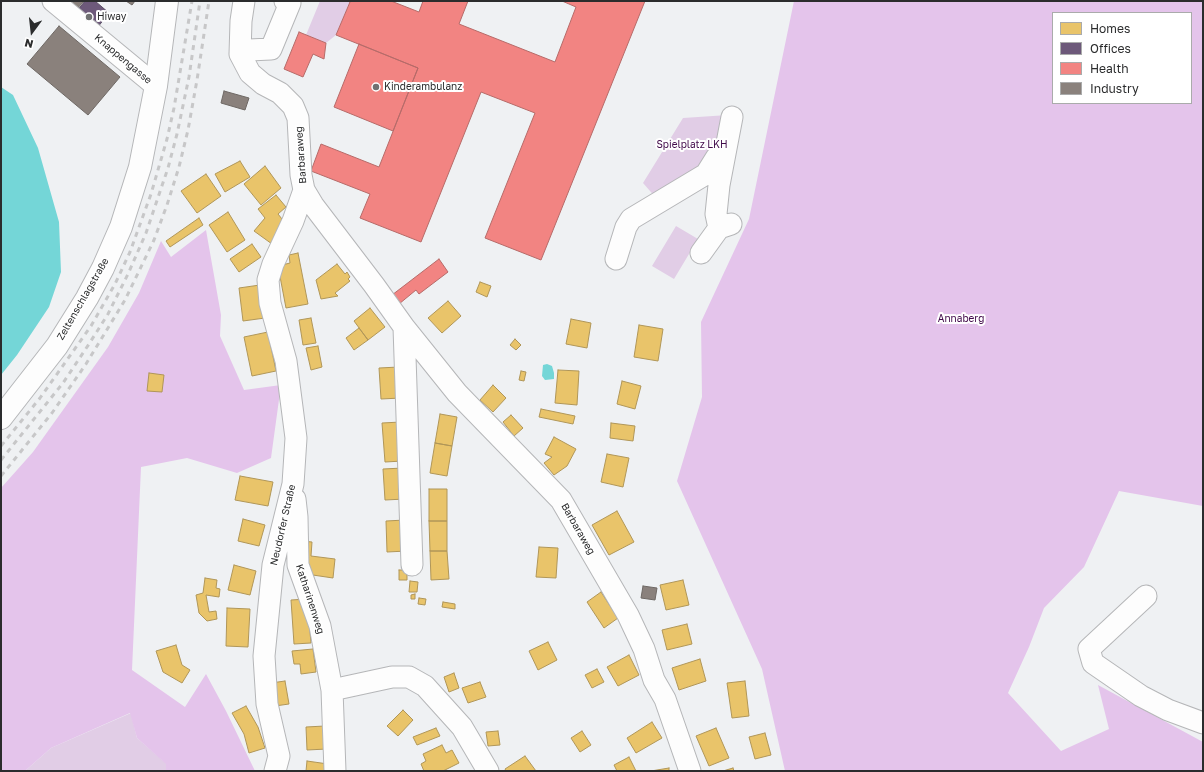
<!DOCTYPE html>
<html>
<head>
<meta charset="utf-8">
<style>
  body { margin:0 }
  #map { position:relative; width:1204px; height:772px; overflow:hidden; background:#eff1f3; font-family:"Golos Text",sans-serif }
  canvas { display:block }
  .frame { position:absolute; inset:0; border:2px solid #2b2c2d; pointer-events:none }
  .legend { position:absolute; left:1052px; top:12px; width:140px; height:92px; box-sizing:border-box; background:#fff; border:1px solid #aaabab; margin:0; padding:5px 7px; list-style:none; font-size:12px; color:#2b2c2d }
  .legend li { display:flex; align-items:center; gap:8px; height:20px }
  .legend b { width:20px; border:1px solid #aaabab }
  .north { position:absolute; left:12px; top:12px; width:40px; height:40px; -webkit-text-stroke:3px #fff; paint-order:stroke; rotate:195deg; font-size:11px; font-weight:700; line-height:16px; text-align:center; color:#2b2c2d }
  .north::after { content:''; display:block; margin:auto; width:14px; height:18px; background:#2b2c2d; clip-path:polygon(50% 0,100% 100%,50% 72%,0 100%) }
</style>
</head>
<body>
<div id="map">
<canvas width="1204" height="772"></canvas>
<div class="frame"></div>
<ul class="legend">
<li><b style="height:11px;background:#e9c46a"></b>Homes</li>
<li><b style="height:11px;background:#6d597a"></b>Offices</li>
<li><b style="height:11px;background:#f28482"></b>Health</li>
<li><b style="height:11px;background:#8a817c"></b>Industry</li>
</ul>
<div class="north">N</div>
</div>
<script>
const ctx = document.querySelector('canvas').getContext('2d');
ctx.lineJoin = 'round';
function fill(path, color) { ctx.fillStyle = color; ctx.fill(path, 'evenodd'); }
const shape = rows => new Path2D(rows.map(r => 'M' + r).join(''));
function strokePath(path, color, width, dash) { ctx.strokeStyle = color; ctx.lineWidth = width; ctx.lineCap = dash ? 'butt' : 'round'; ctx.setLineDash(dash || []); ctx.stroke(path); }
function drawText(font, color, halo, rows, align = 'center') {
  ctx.font = font + ' "Golos Text",sans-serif'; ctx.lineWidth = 4; ctx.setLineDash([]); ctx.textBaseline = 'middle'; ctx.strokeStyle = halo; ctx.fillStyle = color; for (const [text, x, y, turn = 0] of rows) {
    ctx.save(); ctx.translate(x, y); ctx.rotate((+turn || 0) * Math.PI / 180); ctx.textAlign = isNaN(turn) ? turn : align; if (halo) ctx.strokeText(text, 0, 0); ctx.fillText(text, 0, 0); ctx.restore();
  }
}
const green = shape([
  [320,1,347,1,350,2,336,35,326,43,306,35],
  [728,115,723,138,701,171,657,199,643,183,683,118],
  [676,226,698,239,674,279,652,266],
  [131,713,137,738,167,764,166,771,25,771,51,748]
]);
const forest = shape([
  [794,1,1203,1,1203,506,1119,491,1084,567,1044,608,1029,647,1008,693,1061,751,1109,729,1098,685,1203,742,1203,771,785,771,762,669,677,481,702,397,701,322,749,219],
  [1053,13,1191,13,1191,103,1053,103],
  [206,230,221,315,220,336,244,390,281,385,271,458,237,473,187,458,141,467,132,670,185,707,206,674,226,711,255,771,166,771,166,764,137,738,130,713,51,748,25,771,1,771,1,488,33,452,108,347,139,293,161,241,171,257]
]);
const water = shape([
  [1,87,13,95,38,148,59,222,61,272,49,307,17,355,1,375],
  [547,364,552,366,554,373,554,379,545,380,542,376,543,365]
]);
const homes = shape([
  [240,161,250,177,225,192,215,174,240,161],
  [265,166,281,188,261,205,244,184,265,166],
  [206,174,221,196,197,213,181,191,206,174],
  [276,195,286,207,278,214,286,224,272,244,254,231,265,218,258,209,276,195],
  [228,212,245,240,227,252,209,225,228,212],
  [199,218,203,225,170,247,166,241,199,218],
  [252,244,261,257,239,272,230,259,252,244],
  [298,253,308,304,286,308,278,266,290,263,289,255,298,253],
  [337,264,345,274,347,272,350,277,348,279,350,281,335,293,338,296,321,299,316,280,337,264],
  [480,282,491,286,487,297,476,292,480,282],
  [260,285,265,318,243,321,239,288,260,285],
  [448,301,461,316,442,333,428,318,448,301],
  [370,308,385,327,368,340,354,321,370,308],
  [311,318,316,343,303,345,299,320,311,318],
  [571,319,591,323,587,348,566,344,571,319],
  [639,325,663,329,658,361,634,357,639,325],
  [359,328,368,340,354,350,346,338,359,328],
  [268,332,276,371,252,376,244,337,268,332],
  [515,339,521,345,516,350,510,345,515,339],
  [318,346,322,367,311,370,306,348,318,346],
  [399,367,401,398,381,399,379,368,399,367],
  [558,370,579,371,577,405,555,403,558,370],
  [521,371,526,372,524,381,519,380,521,371],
  [149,373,164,375,162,392,147,391,149,373],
  [622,381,641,386,635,409,617,404,622,381],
  [493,385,506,398,493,412,480,400,493,385],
  [541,409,575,416,573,424,539,417,541,409],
  [440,414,457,417,452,446,435,443,440,414],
  [511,415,523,428,514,436,503,422,511,415],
  [401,422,403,461,385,462,382,423,401,422],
  [611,423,635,426,633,441,610,438,611,423],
  [554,437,576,449,567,466,554,475,544,463,552,457,545,454,554,437],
  [435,443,452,446,447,476,430,473,435,443],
  [607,454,629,458,623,487,601,482,607,454],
  [403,468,405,499,385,500,383,469,403,468],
  [240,476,273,482,268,506,235,500,240,476],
  [429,489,447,489,447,521,429,521,429,489],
  [617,511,634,542,609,555,592,525,617,511],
  [243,519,265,525,259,546,238,541,243,519],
  [405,520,407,551,387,552,386,521,405,520],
  [429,521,447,521,447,551,430,551,429,521],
  [302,541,312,542,311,556,335,559,333,578,306,574,302,541],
  [539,547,558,548,556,578,536,577,539,547],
  [430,551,447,551,449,579,431,580,430,551],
  [234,565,256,571,250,595,228,590,234,565],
  [399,570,407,570,407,580,399,580,399,570],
  [205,578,217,580,216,588,220,589,219,597,206,595,209,612,216,611,217,619,207,621,199,613,196,595,203,593,205,578],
  [683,580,689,605,666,610,660,585,683,580],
  [410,581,418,582,417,592,409,592,410,581],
  [601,592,618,618,604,628,587,602,601,592],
  [415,594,415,599,411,599,411,595,415,594],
  [419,598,426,599,425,605,418,604,419,598],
  [307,599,311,643,294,644,291,600,307,599],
  [443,602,455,604,455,609,442,607,443,602],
  [227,608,250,609,248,647,226,646,227,608],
  [687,624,692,644,667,650,662,630,687,624],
  [548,642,557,660,538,670,529,651,548,642],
  [176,645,182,665,190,670,182,683,163,672,156,651,176,645],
  [313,649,316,672,301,674,300,664,294,664,292,651,313,649],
  [629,655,639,675,618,686,607,667,629,655],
  [700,659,706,681,679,690,672,668,700,659],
  [597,669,604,682,592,688,585,675,597,669],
  [454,673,459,688,449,692,444,677,454,673],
  [285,681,289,704,275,706,271,683,285,681],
  [745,681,749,716,732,718,727,683,745,681],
  [480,682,486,697,468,703,462,688,480,682],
  [246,706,258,727,265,748,249,753,244,734,232,713,246,706],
  [403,710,413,720,398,736,387,726,403,710],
  [652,722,662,738,636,753,627,738,652,722],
  [325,726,327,749,307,750,306,727,325,726],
  [436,728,440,736,417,745,413,737,436,728],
  [716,728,729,758,709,766,696,736,716,728],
  [498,731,500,745,488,746,486,732,498,731],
  [582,731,591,745,580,752,571,738,582,731],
  [765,733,771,755,755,759,749,737,765,733],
  [442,745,446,753,452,750,459,763,443,771,424,771,421,764,426,761,423,754,442,745],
  [525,756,536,771,506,771,505,769,525,756],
  [629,757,636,771,617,771,614,765,629,757],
  [307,761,328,764,327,771,306,771,307,761],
  [669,768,669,771,651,771,669,768],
  [733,768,734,771,723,771,733,768]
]);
const offices = shape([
  [85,1,95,1,109,13,97,28,77,11,85,1]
]);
const health = shape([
  [347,1,391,1,419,12,423,1,468,1,459,24,555,62,576,7,562,1,645,1,541,260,485,238,535,113,481,92,421,242,360,218,370,194,311,171,321,144,379,167,418,68,336,35,350,2,347,1],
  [299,32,326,43,324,59,313,54,303,77,284,69,299,32],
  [359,44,418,68,393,131,334,107,359,44],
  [439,259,448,272,419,294,416,290,399,304,392,295,439,259]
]);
const industry = shape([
  [68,1,84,1,76,10,68,1],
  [126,1,135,1,132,5,126,1],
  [59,26,120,77,88,115,27,64,59,26],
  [224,91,249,98,245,110,221,103,224,91],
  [643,586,657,588,655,600,641,598,643,586]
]);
const minor = shape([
  [53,1,156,86],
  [244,1,241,21,240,54,250,73,263,84,280,93,293,106,298,118,301,175,304,190,313,205,374,285,404,327,457,393,561,500,628,615,644,649,654,680,665,699,690,771],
  [240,54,249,50,271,49,290,3,285,1],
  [719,228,716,214,719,185,732,117],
  [701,253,719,228,731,224],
  [616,259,626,227,631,219,706,174,716,158,724,152],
  [404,327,412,565],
  [295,499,297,517,298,565,320,626,332,690,335,771],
  [1146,596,1089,649,1093,663,1141,696,1168,710,1203,723],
  [332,690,392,677,409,677,425,686,462,727,488,771],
  [275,771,279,756,267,704,264,656,273,565,293,484,296,438,286,361,270,303,268,280,273,264,293,221,304,190]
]);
const major = shape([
  [1,418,57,346,87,298,103,268,121,227,140,167,156,86,167,1]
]);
const rail = shape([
  [1,446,40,398,91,326,115,284,130,252,151,194,167,139,174,108,192,1],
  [1,460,63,383,89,344,108,314,128,274,146,233,168,168,177,134,189,77,200,1],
  [1,476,52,413,86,364,125,300,154,240,167,205,179,167,188,130,197,80,209,1]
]);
const markers = [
  [89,17,4,"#707172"],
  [376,87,4,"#707172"]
];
const poiNames = [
  ["Hiway",97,17],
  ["Kinderambulanz",384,87]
];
const streetNames = [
  ["Knappengasse",123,59,40],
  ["Barbaraweg",301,155,-94],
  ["Zeltenschlagstraße",83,299,-60],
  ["Neudorfer Straße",283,525,-77],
  ["Barbaraweg",578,529,60],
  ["Katharinenweg",310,599,72]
];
const parkNames = [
  ["Spielplatz LKH",692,145],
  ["Annaberg",961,319]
];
fill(green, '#e1cde6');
fill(forest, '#e4c4eb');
fill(water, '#74d6d7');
fill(homes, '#e9c46a');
strokePath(homes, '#b09658', 1);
fill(offices, '#6d597a');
strokePath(offices, '#594c63', 1);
fill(health, '#f28482');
strokePath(health, '#b66a68', 1);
fill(industry, '#8a817c');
strokePath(industry, '#6e6864', 1);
strokePath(minor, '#b5b6b8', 23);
strokePath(major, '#b5b6b8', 24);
strokePath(minor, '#fdfdfd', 21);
strokePath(major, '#fdfdfd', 22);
strokePath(rail, '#c7c7c8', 3, [5, 5]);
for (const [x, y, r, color] of markers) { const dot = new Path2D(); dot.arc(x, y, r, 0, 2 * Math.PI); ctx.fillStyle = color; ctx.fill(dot); strokePath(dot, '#fff', 1.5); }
drawText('10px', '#2b2c2d', '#fff', poiNames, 'left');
drawText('10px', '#2b2c2d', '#fff', streetNames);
drawText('10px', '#420b4b', '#fff', parkNames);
</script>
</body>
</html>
